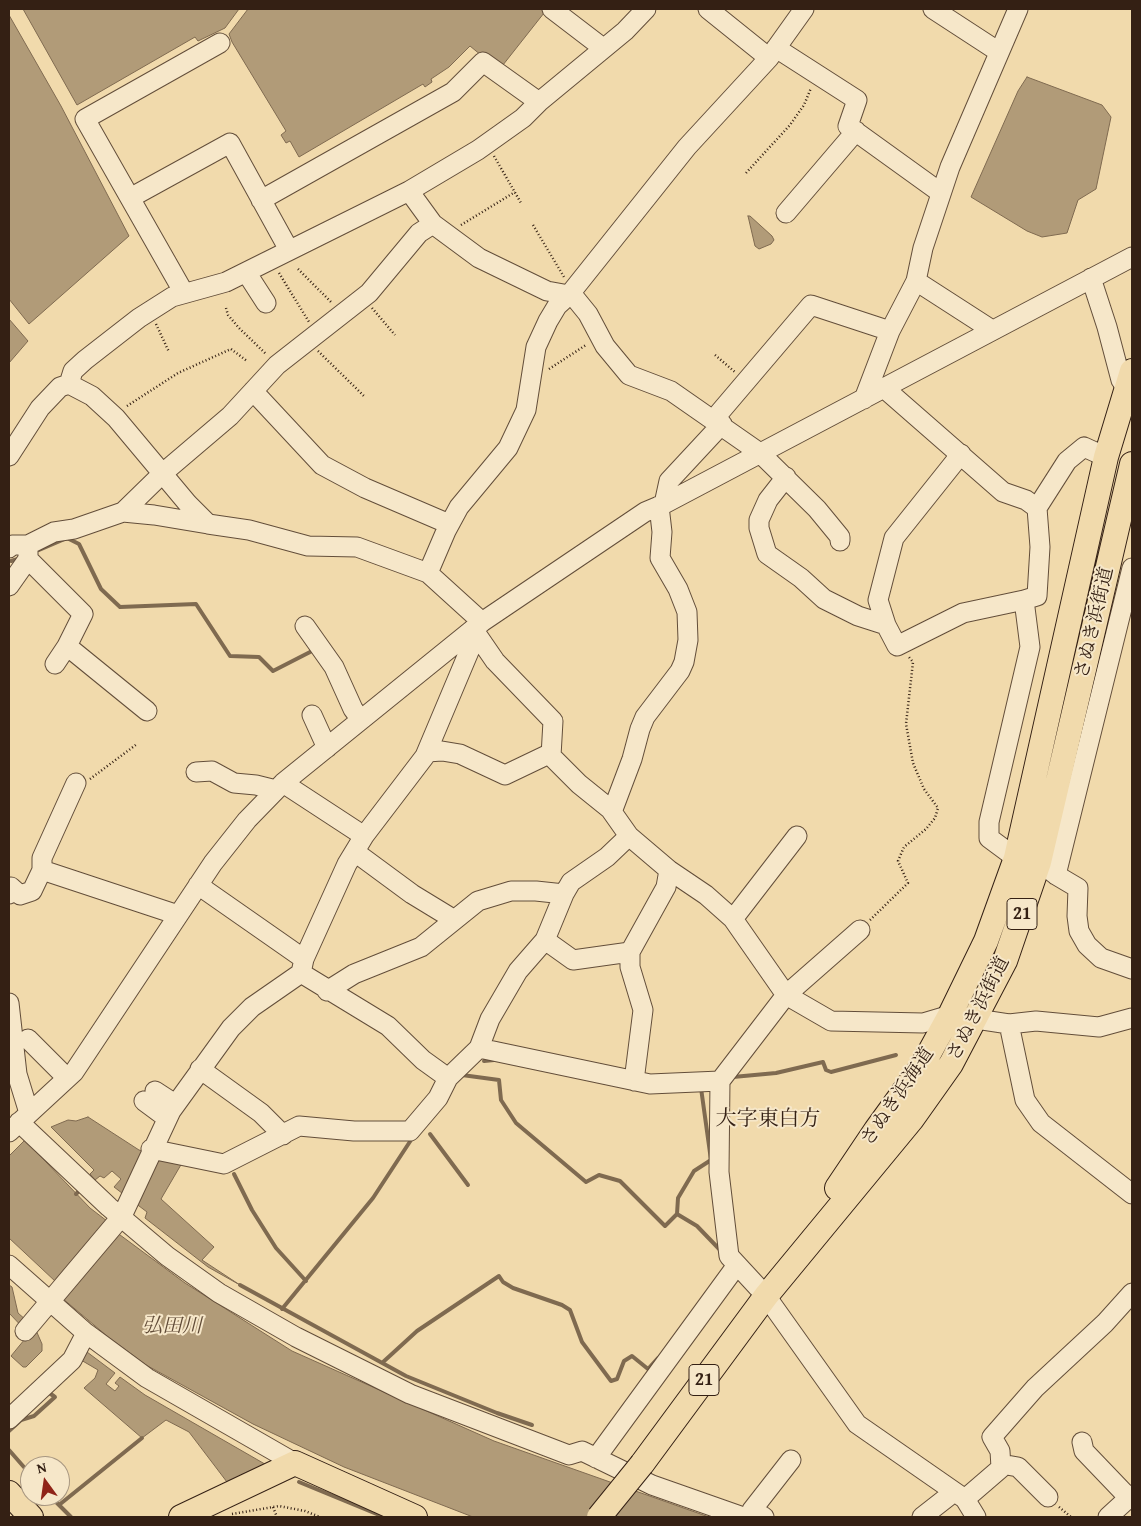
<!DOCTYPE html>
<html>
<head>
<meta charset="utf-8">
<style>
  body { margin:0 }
  #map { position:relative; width:1141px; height:1526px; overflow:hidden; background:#f1daac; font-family:"Gentium Book Plus",serif }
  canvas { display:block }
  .frame { position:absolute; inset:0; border:10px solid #342014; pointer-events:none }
  .north { position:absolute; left:20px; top:1456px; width:50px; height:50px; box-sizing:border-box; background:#f6e7c9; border:1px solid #a89781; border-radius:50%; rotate:346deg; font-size:14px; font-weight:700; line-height:20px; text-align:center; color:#342014 }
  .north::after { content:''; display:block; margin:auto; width:18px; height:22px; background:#8f2418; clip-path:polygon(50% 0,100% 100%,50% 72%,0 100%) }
</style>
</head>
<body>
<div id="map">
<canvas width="1141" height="1526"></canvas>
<div class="frame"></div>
<div class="north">N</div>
</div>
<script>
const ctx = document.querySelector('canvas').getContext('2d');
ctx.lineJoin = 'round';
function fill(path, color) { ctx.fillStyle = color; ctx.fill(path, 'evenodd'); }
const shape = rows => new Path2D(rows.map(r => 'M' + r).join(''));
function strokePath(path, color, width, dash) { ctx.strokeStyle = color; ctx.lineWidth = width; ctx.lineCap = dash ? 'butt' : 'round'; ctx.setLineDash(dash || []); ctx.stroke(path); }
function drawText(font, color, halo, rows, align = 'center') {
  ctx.font = font + ' "Gentium Book Plus","Noto Serif JP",serif'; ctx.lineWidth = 4; ctx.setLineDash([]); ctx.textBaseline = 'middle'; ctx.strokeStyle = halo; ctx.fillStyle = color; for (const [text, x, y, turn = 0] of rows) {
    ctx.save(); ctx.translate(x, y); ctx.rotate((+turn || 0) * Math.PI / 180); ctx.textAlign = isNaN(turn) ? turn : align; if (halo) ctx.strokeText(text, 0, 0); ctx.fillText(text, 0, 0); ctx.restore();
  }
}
const water = shape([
  [23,9,239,9,225,28,198,41,195,37,77,105,23,9],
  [248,9,544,9,544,13,499,70,470,46,449,67,431,79,432,82,425,87,423,84,299,157,290,141,286,143,281,135,286,131,232,42,229,34,248,9],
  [9,15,61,106,129,236,29,324,9,299,9,15],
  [1027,77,1102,105,1111,117,1096,189,1078,200,1067,233,1042,237,1027,231,971,197,1018,91,1027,77],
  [748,216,750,216,772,236,774,240,771,244,759,249,755,246,748,216],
  [9,319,28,341,9,363,9,319],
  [88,1117,139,1150,182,1163,161,1199,214,1247,202,1260,240,1285,208,1267,145,1218,147,1212,114,1187,121,1179,112,1171,104,1178,100,1176,95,1180,90,1174,94,1170,51,1127,68,1120,76,1121,88,1117],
  [25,1140,90,1208,107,1221,112,1229,185,1283,292,1351,494,1441,709,1517,473,1517,344,1467,253,1424,146,1365,107,1336,62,1298,56,1282,9,1238,9,1156,25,1140],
  [9,1285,12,1287,18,1313,35,1328,42,1344,42,1351,26,1367,23,1367,11,1356,29,1334,9,1313,9,1285],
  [83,1349,115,1373,106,1384,115,1391,119,1386,115,1383,120,1377,145,1395,270,1467,230,1486,189,1432,166,1420,142,1438,84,1388,95,1378,98,1370,81,1360,83,1349]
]);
const stream = shape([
  [39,550,67,538,79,544,101,589,120,607,196,604,230,656,259,657,273,671,314,650],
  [11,561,18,559],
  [484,1061,494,1060],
  [462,1075,499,1080,501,1100,516,1123,586,1182,599,1175,620,1181,665,1226,677,1214,697,1226,722,1252],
  [733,1077,776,1073,823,1062,826,1070,831,1072,896,1055],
  [430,1134,468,1185],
  [234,1174,252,1210,276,1248,306,1281],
  [76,1194,82,1188],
  [677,1214,678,1198,694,1171,711,1160,701,1088],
  [240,1285,406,1376,497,1413,532,1425],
  [282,1309,373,1198,411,1140],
  [382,1363,417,1331,499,1276,503,1282,513,1288,562,1305,570,1310,582,1342,611,1381,617,1379,624,1361,632,1356,648,1369,658,1358],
  [9,1431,21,1420,34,1416,55,1397,48,1392],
  [9,1450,30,1474],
  [299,1482,384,1517],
  [50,1496,71,1517],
  [59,1505,142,1438]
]);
const path = shape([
  [494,156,521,203],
  [746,173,790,125,804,105,811,88],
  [461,225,515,192],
  [533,225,564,277],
  [298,269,332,303],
  [279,273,309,322],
  [226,308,228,315,239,328,266,354],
  [372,308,395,335],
  [156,324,169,352],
  [318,351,364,396],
  [715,355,735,372],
  [549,369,586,345],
  [127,406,178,373,231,349,247,361],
  [90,779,137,744],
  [870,920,908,883,898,861,904,847,926,829,935,818,938,808,924,789,913,763,906,724,913,662,908,656],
  [273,1507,277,1517],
  [1059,1507,1071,1517],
  [232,1514,279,1506,305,1511,320,1517]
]);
const minor = shape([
  [552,9,603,48],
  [708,9,769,58],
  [933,9,999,52],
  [776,48,857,100,848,126,941,193],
  [409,191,433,224],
  [130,198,230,143,289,250],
  [261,200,453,92,483,62,539,102],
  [786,213,856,131],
  [246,272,266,303],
  [1091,278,1107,327,1121,380,1127,389],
  [916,281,992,330],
  [184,293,85,119,220,43],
  [884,388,1003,492,1026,500,1037,508],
  [253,391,322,465,365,488,449,524],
  [864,399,890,331,916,281,923,248,950,167,1018,9],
  [714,419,811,305,890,331],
  [9,456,40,408,60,387,69,384],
  [1106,457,1084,447,1067,461,1037,508,1040,547,1037,596,1024,600,1030,647,989,822,989,838,1016,858,1039,862,1056,875,1078,888,1077,916,1079,931,1087,945,1101,958,1132,969],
  [786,477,768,500,759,520,759,528,767,554,801,578,824,599,858,616,886,625,897,646,963,613,1024,600],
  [664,504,669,481,722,424],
  [123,512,163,473,230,416,277,365,369,293,419,233,433,224,479,258,547,291,569,295,575,298,588,314,605,346,629,375,671,391,760,453,817,509,840,537,840,541],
  [9,548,12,545,28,545],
  [28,559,83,614,67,646,55,664],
  [428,573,446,531,459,507,508,448,526,410,536,347,548,321,557,306,569,295,687,147,769,58,804,9],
  [9,586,28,559,28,545,54,532,74,529,123,512,154,515,208,524],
  [482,622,428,573,357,547,308,546,249,530,208,524,188,504,116,418,92,396,69,384,73,371,85,360,139,318,172,297,226,282,409,191,478,150,523,118,539,102,625,31,646,9],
  [886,625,878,600,894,538,961,454],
  [305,626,334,667,353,709,361,720],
  [473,629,495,661,553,721,551,756,579,784,610,809,629,836,669,870,706,895,733,919,786,995,831,1021,923,1023,950,1015,1009,1024,1036,1021,1099,1027,1132,1018],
  [67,646,147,711],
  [312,715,327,748],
  [427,752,442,751,460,754,505,775,551,753],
  [196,772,212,771,234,783,256,785,276,790],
  [283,783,364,836],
  [612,812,632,759,640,729,645,717,680,671,684,662,688,640,687,612,678,589,660,558,662,532,659,506],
  [355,852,412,894,453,919],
  [42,870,42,858,76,783],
  [1056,875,1132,568],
  [198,885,304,959],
  [9,894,11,887,20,895,32,891,42,870,178,915],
  [733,919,797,836],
  [860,930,786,995,720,1081,719,1172,729,1256,766,1296,857,1424,965,1499,976,1517],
  [545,940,573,960,630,952],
  [301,973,388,1026,423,1060,448,1078,479,1048,650,1084,720,1081],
  [327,991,354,974,421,947,478,901,511,891,536,891,564,894,571,882,607,857,629,836],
  [9,1003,17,1074,29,1113],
  [1009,1024,1025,1100,1041,1123,1132,1194],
  [28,1039,67,1078],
  [479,1048,490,1019,518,971,545,940,564,894],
  [200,1069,261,1113,283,1135],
  [634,1081,643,1010,630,967,630,952,666,887,669,870],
  [155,1091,175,1104],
  [144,1101,167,1118],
  [19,1122,109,1207,167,1256,219,1293,296,1337,410,1394,569,1455,582,1451,652,1485,743,1517],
  [9,1132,74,1072,213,863,247,820,283,783,482,622,645,512,664,504,1132,257],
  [151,1149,224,1164,299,1126,354,1131,410,1131,438,1098,448,1078],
  [9,1265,86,1333,147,1378,295,1463],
  [25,1331,122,1216,171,1111,231,1028,252,1007,301,973,304,959,347,864,364,836,425,756,473,642,473,629],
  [9,1419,72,1360,86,1333],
  [1082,1442,1084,1451,1129,1498],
  [596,1458,737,1265],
  [1001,1464,1018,1467,1048,1497],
  [965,1499,1001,1468,1000,1451,992,1437,1035,1388,1105,1323,1132,1293],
  [764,1517,752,1510,791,1460],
  [922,1517,954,1492],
  [1108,1517,1132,1495]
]);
const major = shape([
  [837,1188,876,1130,921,1068,950,1015,986,941,1016,858,1106,457,1132,371],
  [642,1464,766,1296,912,1119,951,1064,1005,961,1039,862,1132,464],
  [9,1493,31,1517],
  [181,1517,295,1463,415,1517]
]);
const majorBridge = shape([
  [599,1517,642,1464]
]);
const shields = [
  [1022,914,30],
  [704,1380,30]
];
const shieldNames = [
  ["21",1022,914],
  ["21",704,1380]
];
const streetNames = [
  ["さぬき浜街道",1095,623,-77],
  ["さぬき浜街道",979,1009,-63],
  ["さぬき浜海道",898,1097,-56]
];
const waterNames = [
  ["弘田川",172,1327]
];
const quarterNames = [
  ["大字東白方",768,1120]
];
fill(water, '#b19b78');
strokePath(water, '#7f6a50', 1);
strokePath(stream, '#7f6a50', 4);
strokePath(minor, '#634e3a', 21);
strokePath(major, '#342014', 26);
strokePath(path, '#342014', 2.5, [1, 2.5]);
strokePath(minor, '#f6e7c9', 19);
strokePath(major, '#f1daac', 24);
strokePath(majorBridge, '#342014', 26, []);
strokePath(majorBridge, '#f1daac', 24);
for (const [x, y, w] of shields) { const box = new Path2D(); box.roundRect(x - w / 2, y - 15.5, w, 31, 4); ctx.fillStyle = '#f6e7c9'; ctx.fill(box); strokePath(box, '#342014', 1); }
drawText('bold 18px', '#342014', null, shieldNames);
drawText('19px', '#342014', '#f6e7c9', streetNames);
drawText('italic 20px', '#604b37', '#f6e7c9', waterNames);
drawText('21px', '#342014', '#f6e7c9', quarterNames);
</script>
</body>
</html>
